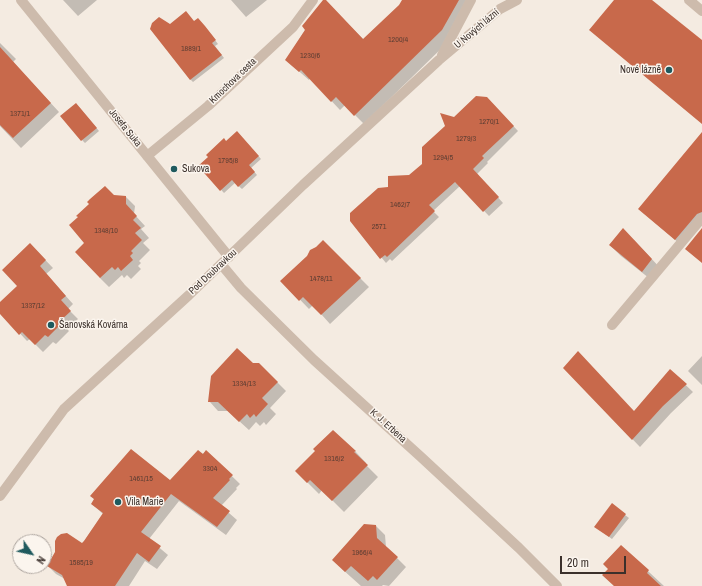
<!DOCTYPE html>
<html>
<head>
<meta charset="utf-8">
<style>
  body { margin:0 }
  #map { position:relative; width:702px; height:586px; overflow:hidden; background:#f4ebe1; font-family:"Archivo Narrow",sans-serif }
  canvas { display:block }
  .north { position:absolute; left:12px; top:534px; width:40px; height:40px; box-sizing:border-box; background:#fbf5ee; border:1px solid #aea6a0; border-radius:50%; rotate:124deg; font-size:11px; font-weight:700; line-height:16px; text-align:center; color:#3b302b }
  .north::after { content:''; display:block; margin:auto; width:14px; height:18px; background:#1f5a5e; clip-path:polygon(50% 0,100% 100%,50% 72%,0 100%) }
  .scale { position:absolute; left:560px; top:556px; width:66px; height:18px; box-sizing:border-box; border:2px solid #3b302b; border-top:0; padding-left:5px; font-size:12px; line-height:14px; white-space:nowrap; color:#3b302b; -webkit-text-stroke:3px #fbf5ee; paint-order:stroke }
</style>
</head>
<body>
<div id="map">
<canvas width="702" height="586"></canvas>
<div class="north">N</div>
<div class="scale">20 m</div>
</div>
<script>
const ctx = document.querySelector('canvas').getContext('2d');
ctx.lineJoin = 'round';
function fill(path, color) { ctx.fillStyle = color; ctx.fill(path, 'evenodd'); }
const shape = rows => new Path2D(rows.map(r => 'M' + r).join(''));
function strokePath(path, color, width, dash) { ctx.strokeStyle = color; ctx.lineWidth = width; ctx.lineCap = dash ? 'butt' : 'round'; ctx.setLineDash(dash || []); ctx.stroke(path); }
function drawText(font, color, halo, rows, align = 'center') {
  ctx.font = font + ' "Archivo Narrow",sans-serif'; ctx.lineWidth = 3; ctx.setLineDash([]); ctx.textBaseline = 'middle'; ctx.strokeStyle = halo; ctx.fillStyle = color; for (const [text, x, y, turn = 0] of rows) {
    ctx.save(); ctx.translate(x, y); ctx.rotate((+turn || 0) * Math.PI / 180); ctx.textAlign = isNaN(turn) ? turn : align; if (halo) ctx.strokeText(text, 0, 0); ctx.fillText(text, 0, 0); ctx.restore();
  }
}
const shadow = shape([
  [63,0,97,0,78,16],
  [231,0,267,0,246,17],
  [324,0,364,40,400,5,403,0,473,0,450,40,364,124,345,105,340,110,310,78,309,80,286,60],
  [195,22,201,22,218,44,215,46,224,58,193,82,190,79],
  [0,43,16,59,13,62,59,112,21,148,0,126],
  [487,98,518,131,487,162,488,163,477,174,503,203,489,216,460,186,433,211,439,217,392,261,390,259,386,263,351,220,389,188,410,176,423,165,455,118],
  [79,107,99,131,85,143,82,140],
  [237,132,261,159,251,168,257,175,242,189,235,183,224,193,199,166],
  [702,133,702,219,680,244,639,209],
  [114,196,126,197,135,206,134,214,145,226,141,229,149,238,143,243,150,250,139,261,141,263,138,266,141,269,131,279,127,275,124,278,122,275,109,287,100,278,86,243],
  [634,240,663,271,654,282,621,256,610,245],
  [323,241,369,287,330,324,313,305,309,309,282,281],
  [30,244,53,268,46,274,73,304,68,309,78,319,67,329,69,331,56,344,53,342,43,352,30,339,27,341,0,312,0,303,18,286],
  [702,356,702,385,688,371],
  [253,364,259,364,286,391,270,408,276,414,266,425,264,422,260,426,256,422,249,430,228,411,218,411,210,402],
  [564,368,635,412,670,370,693,392,671,413,640,447],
  [206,451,240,484,236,488,237,489,221,506,237,520,226,535,179,501,149,539,168,555,157,569,145,561,129,586,70,586,65,579,56,574,48,566,82,544,103,514,92,504,95,500,91,496,170,481],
  [355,451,366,463,365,464,378,477,344,512,322,490,319,494,296,471],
  [612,505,629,518,612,539,598,529],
  [376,526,385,535,386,547,406,567,389,586,383,585,382,586,361,586,342,569],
  [621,546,664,586,614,586,609,569]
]);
const building = shape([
  [323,0,326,0,363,39,399,5,402,0,459,0,442,30,354,116,336,97,331,102,301,70,299,72,285,60,305,30,302,26],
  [614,0,652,0,702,40,702,124,589,30],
  [186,11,194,21,198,18,205,26,216,40,212,43,222,55,190,80,150,29,152,23,159,17,170,24],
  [0,47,51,103,13,138,0,125],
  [476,96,487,97,514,126,482,156,484,158,473,169,499,197,483,212,455,182,429,205,435,211,431,215,387,257,385,255,380,259,350,221,350,213,378,188,388,187,388,176,409,175,422,164,422,147,445,126,440,113,454,117],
  [76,103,97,128,81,141,60,116],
  [237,131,259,156,249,165,255,172,238,187,232,180,220,191,198,166,208,157,206,155,224,138,226,141],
  [702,132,702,212,697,214,675,240,638,209],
  [105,186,114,195,126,196,126,204,137,216,133,220,141,228,135,233,142,240,131,251,133,253,130,256,133,260,121,271,118,267,115,270,112,267,100,278,75,252,84,243,69,225,78,217,76,216,89,204,87,202,90,199],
  [623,228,652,259,642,272,609,245],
  [702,228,702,263,685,249],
  [323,240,361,278,321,315,303,297,299,301,280,281,307,256,310,250,316,247],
  [30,243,46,260,40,266,66,296,61,300,71,311,60,321,62,323,48,337,45,335,35,345,22,332,19,335,0,314,0,302,17,286,2,270],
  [237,348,253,363,259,363,278,382,262,398,268,404,256,417,254,414,250,418,247,414,239,422,218,402,208,402,211,376],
  [578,351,634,411,670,369,687,384,663,406,632,440,563,368],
  [333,430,356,451,354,452,368,465,332,501,310,480,307,483,295,471,315,451,313,449],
  [131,449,170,480,198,450,203,454,206,450,233,475,229,479,230,480,213,498,230,511,217,527,171,494,141,532,161,546,149,562,137,553,115,586,67,586,62,575,47,566,55,552,55,541,57,537,61,534,67,533,82,543,84,541,103,513,91,504,94,499,90,496],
  [612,503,626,514,609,537,594,527],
  [364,524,376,525,377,538,398,557,377,580,373,576,368,581,351,566,345,572,332,560],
  [621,545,649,570,647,573,661,586,614,586,602,575,608,569,603,564]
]);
const minor = shape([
  [21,0,229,257],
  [689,0,702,11],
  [442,55,471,0],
  [147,156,208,106,293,27,313,0],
  [221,264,241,288,314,360,421,457,519,548,557,586],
  [612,325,702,218],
  [0,496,64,409,189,295,303,185,439,60,500,9,517,0]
]);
const markers = [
  [669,70,4,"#1f5a5e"],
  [174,169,4,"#1f5a5e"],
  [51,325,4,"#1f5a5e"],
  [118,502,4,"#1f5a5e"]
];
const numberNames = [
  ["1200/4",398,40],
  ["1889/1",191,49],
  ["1230/6",310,56],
  ["1371/1",20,114],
  ["1270/1",489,122],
  ["1279/3",466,139],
  ["1294/5",443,158],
  ["1795/8",228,161],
  ["1462/7",400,205],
  ["2571",379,227],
  ["1348/10",106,231],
  ["1478/11",321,279],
  ["1337/12",33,306],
  ["1334/13",244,384],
  ["1316/2",334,459],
  ["3304",210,469],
  ["1461/15",141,479],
  ["1966/4",362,553],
  ["1585/19",81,563]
];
const streetNames = [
  ["U Nových lázní",477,29,-40],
  ["Kmochova cesta",233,81,-44],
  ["Josefa Suka",125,128,51],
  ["Pod Doubravkou",213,272,-43],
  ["K. J. Erbena",388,426,42]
];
const poiNames = [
  ["Nové lázně",661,70,"right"],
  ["Sukova",182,169],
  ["Šanovská Kovárna",59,325],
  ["Vila Marie",126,502]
];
fill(shadow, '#0003');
fill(building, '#c8694b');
strokePath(minor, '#cdbbac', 10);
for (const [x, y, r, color] of markers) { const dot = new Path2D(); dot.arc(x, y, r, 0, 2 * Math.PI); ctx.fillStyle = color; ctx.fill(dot); strokePath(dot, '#fbf5ee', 1.5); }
drawText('8px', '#5e3e33', null, numberNames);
drawText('10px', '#3b302b', '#fbf5ee', streetNames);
drawText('10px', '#3b302b', '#fbf5ee', poiNames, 'left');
</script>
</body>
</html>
